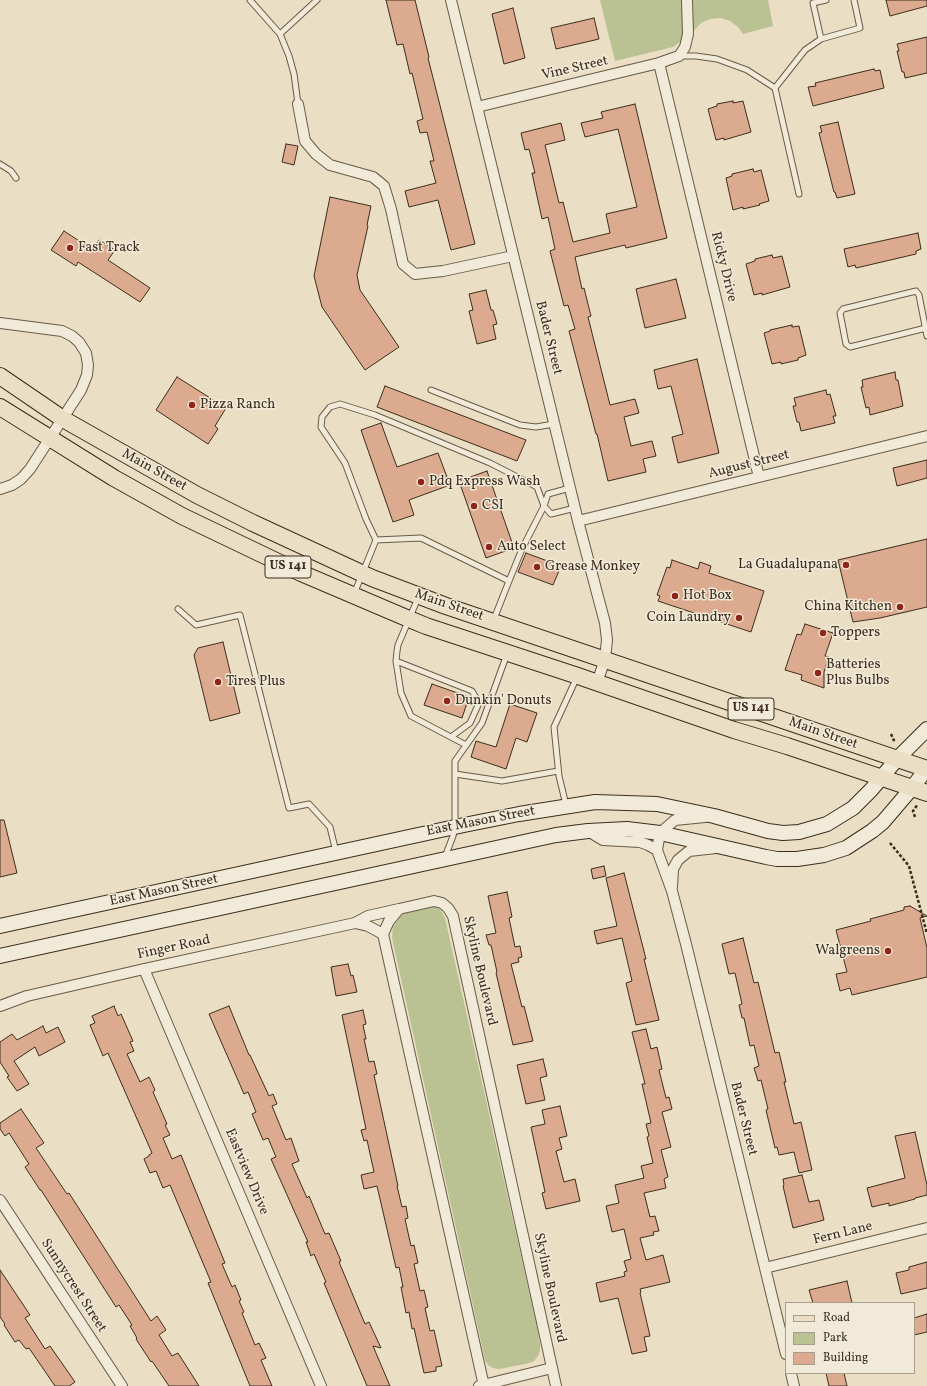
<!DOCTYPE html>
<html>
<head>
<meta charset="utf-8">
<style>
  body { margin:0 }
  #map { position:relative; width:927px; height:1386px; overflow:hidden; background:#eadfc4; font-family:Vollkorn,serif }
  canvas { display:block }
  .legend { position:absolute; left:785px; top:1302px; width:130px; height:72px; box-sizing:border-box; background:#f1ead9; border:1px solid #a99e8e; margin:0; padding:5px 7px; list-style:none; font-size:12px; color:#3c2d1d }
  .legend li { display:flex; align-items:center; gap:8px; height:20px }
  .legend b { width:20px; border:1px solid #a99e8e }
</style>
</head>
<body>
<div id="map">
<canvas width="927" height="1386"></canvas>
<ul class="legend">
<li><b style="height:5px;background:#eadfc4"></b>Road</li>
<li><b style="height:11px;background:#bac192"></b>Park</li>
<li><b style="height:11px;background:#dcaa8e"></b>Building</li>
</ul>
</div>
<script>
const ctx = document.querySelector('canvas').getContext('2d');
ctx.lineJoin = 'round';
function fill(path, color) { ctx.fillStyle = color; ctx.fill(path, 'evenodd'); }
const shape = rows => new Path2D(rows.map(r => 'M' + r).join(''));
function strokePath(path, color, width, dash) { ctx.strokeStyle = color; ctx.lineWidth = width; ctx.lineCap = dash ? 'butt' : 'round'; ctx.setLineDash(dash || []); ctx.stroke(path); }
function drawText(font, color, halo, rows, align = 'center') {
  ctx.font = font + ' Vollkorn,serif'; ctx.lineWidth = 3; ctx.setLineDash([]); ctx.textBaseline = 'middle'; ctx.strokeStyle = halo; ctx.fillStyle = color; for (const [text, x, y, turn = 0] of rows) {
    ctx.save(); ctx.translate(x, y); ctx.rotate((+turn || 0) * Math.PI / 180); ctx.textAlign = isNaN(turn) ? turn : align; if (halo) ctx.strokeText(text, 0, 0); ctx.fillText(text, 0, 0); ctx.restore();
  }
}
const green = shape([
  [600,0,768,0,773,26,743,34,738,27,730,21,720,18,710,19,701,23,689,36,673,47,615,61],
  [433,906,440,909,445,918,537,1327,540,1344,540,1351,538,1356,534,1361,530,1363,499,1369,493,1368,488,1365,485,1360,392,938,393,927,399,917,403,914]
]);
const building = shape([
  [386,0,415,0,429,57,428,58,475,244,451,250,438,200,409,207,405,191,436,183,430,161,434,161,427,132,420,133,417,121,423,119,412,73,410,74,403,44,397,45,386,0],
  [886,0,927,0,927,6,890,16,886,0],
  [513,8,525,58,504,64,492,14,513,8],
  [594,18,599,39,556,49,551,28,594,18],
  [927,37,927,73,905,78,904,72,902,72,897,51,899,51,897,44,927,37],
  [874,69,875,71,880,70,884,88,813,106,808,87,816,86,815,83,874,69],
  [733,101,733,103,743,101,751,132,724,140,724,138,716,140,708,109,717,106,717,104,733,101],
  [635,104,667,238,626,248,625,245,575,257,582,289,584,288,591,316,588,317,610,405,635,399,639,413,624,417,631,446,652,441,656,456,643,459,646,472,608,481,597,434,596,434,569,331,575,329,568,305,564,306,550,251,555,249,548,217,542,219,532,173,535,173,529,149,525,150,521,133,561,123,565,140,545,145,559,203,563,202,573,242,610,233,606,214,637,207,618,129,585,137,581,123,603,118,601,112,635,104],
  [838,122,855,194,837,198,835,192,834,192,819,133,822,132,820,126,838,122],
  [286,144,298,146,294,165,282,162,286,144],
  [753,169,754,172,761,170,769,201,759,204,760,205,743,209,743,207,733,210,726,178,732,176,732,174,753,169],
  [330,197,371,206,367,225,368,226,357,275,360,290,399,347,365,370,322,307,314,276,330,197],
  [64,231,93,250,99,240,115,250,108,260,150,288,140,302,78,262,76,266,51,250,64,231],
  [918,233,921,249,916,251,916,254,856,268,855,265,848,267,844,249,918,233],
  [772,255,773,258,782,256,790,287,762,295,762,293,754,295,746,264,755,261,755,259,772,255],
  [676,279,686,318,645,328,636,289,676,279],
  [486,290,491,310,493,310,497,324,493,325,496,339,477,344,469,311,473,310,469,294,486,290],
  [792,325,792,327,799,326,806,355,798,358,798,360,781,364,781,362,772,364,764,333,770,331,770,330,792,325],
  [697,359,719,453,678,463,672,437,683,434,671,386,658,389,654,370,697,359],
  [895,372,896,380,898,380,903,406,870,415,869,407,866,408,861,387,863,387,862,380,895,372],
  [177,377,226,408,215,426,218,429,208,444,156,410,177,377],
  [385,386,526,440,517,461,377,407,385,386],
  [826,390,827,395,830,394,836,416,833,416,835,423,801,431,799,422,797,422,793,406,796,406,794,398,826,390],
  [381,423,397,467,438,453,450,485,409,500,414,515,393,522,361,430,381,423],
  [927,460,927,478,897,486,893,468,927,460],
  [487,471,514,548,486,558,459,481,487,471],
  [927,539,927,607,880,618,853,622,838,560,927,539],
  [526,553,561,566,553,585,518,572,526,553],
  [672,560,698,569,700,562,711,566,709,573,764,591,751,632,658,601,660,596,657,595,667,567,670,568,672,560],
  [805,624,833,633,825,656,829,657,824,672,824,688,801,680,802,675,785,670,797,634,801,635,805,624],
  [223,642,240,713,210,721,194,655,198,648,223,642],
  [432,684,469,697,462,718,424,705,432,684],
  [510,704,537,713,527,742,516,738,506,769,471,757,476,741,496,747,510,704],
  [0,820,4,820,17,873,0,877,0,820],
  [604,866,606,876,593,879,591,869,604,866],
  [624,873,646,959,644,959,659,1020,636,1025,626,983,632,981,622,938,597,944,594,931,617,926,606,878,624,873],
  [507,892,512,917,509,918,515,947,520,946,522,957,518,958,519,962,511,964,522,1007,524,1006,533,1041,513,1045,496,973,497,972,491,945,489,945,486,935,496,933,488,896,507,892],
  [910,906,927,916,920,918,927,948,927,977,852,995,850,988,840,991,836,974,847,972,836,930,871,921,870,919,904,910,904,907,910,906],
  [743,938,754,983,758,982,775,1053,779,1052,786,1082,784,1082,794,1124,801,1122,812,1170,799,1173,794,1152,779,1155,777,1147,775,1148,766,1110,768,1109,761,1080,758,1081,754,1068,759,1066,754,1045,750,1046,744,1018,742,1018,739,1005,742,1004,735,973,729,974,722,944,743,938],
  [348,964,351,976,353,975,357,992,336,996,331,967,348,964],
  [114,1006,118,1016,121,1014,133,1041,130,1042,134,1051,127,1054,140,1082,149,1077,155,1090,153,1092,167,1124,165,1125,170,1135,163,1138,172,1159,181,1155,225,1263,222,1264,232,1287,235,1285,241,1300,239,1301,244,1312,242,1313,255,1345,259,1343,266,1358,261,1360,272,1386,250,1386,208,1283,211,1282,170,1185,163,1188,156,1171,150,1173,144,1159,149,1156,149,1155,152,1153,108,1053,103,1056,90,1025,95,1023,92,1016,114,1006],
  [229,1006,249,1055,250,1055,269,1096,273,1094,277,1104,272,1106,286,1140,291,1138,299,1161,292,1164,307,1198,309,1196,325,1234,329,1233,341,1261,339,1262,365,1324,369,1322,381,1348,373,1346,390,1386,367,1386,324,1283,326,1282,314,1254,311,1256,306,1242,308,1242,271,1159,276,1157,268,1138,263,1140,252,1114,256,1112,248,1092,244,1094,209,1014,229,1006],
  [363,1010,366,1024,363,1025,366,1039,364,1039,369,1062,374,1061,377,1074,374,1075,398,1186,397,1186,402,1207,406,1206,408,1218,405,1219,411,1246,414,1245,418,1263,414,1264,420,1291,424,1290,428,1307,425,1308,430,1331,434,1330,442,1366,436,1367,436,1371,424,1373,414,1328,412,1329,409,1312,406,1313,401,1287,403,1287,399,1267,396,1268,377,1186,364,1189,361,1175,374,1172,367,1140,364,1141,361,1130,366,1129,342,1015,363,1010],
  [43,1026,46,1033,58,1027,65,1042,39,1056,35,1047,14,1061,29,1084,17,1091,7,1077,9,1076,0,1062,0,1042,12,1034,17,1040,43,1026],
  [646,1029,651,1049,657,1047,662,1069,659,1070,666,1098,669,1097,672,1109,662,1112,671,1147,661,1150,668,1177,664,1179,666,1188,644,1193,650,1217,655,1216,659,1231,653,1232,654,1235,640,1238,646,1260,663,1255,670,1282,640,1289,641,1292,640,1293,650,1336,644,1337,647,1351,632,1354,618,1298,600,1302,596,1283,625,1276,624,1272,627,1271,624,1261,631,1259,624,1229,612,1232,606,1206,619,1203,615,1185,644,1178,641,1166,653,1163,647,1137,649,1136,646,1124,651,1123,642,1084,645,1084,632,1032,646,1029],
  [543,1059,547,1076,540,1078,545,1100,526,1104,517,1065,543,1059],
  [560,1106,567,1136,559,1138,562,1149,556,1151,564,1182,575,1179,580,1201,546,1209,542,1193,545,1192,531,1127,545,1124,542,1110,560,1106],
  [21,1109,44,1143,36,1148,67,1194,69,1193,151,1321,157,1316,166,1330,159,1335,172,1356,178,1353,199,1386,169,1386,152,1361,151,1362,136,1339,137,1338,130,1326,132,1325,119,1305,116,1307,41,1190,40,1190,25,1167,29,1164,9,1133,5,1136,0,1129,0,1123,21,1109],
  [915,1132,927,1185,927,1195,915,1198,915,1199,889,1206,889,1203,872,1207,867,1188,905,1178,895,1136,915,1132],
  [802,1175,809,1202,819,1200,824,1220,793,1228,783,1186,784,1185,783,1179,802,1175],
  [927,1262,927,1288,901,1294,896,1273,909,1270,909,1267,927,1262],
  [0,1270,30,1315,25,1318,45,1349,50,1346,75,1382,69,1386,55,1386,29,1348,26,1349,19,1340,15,1342,4,1325,5,1324,0,1317,0,1270],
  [847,1281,852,1303,813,1303,809,1290,847,1281],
  [927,1314,927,1332,914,1335,914,1318,927,1314],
  [826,1373,844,1373,847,1386,829,1386,826,1373]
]);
const path = shape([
  [891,734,895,743],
  [915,817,913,811,918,804],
  [890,843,909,866,927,934]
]);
const service = shape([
  [250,0,280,34,289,56,294,74,298,104],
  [280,34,317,0],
  [821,39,813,3,826,0],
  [679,56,696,56,717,59,747,70,775,88,799,194],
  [775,88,805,50,821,39,860,28,854,0],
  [0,164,11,171,16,178],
  [926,328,850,347,846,344,840,313,843,309,916,291,919,295,927,336],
  [431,390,520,425,536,427,554,424],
  [570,488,548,494,544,506,551,514,575,508],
  [376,540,421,538,509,581,494,619],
  [354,594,376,540,366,519,345,463,321,427,322,417,330,407,340,404,375,415,490,463,537,487,544,506,522,549,509,581],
  [418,598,398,645,397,651,396,661,401,693,411,716,466,745],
  [178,609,196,625,240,615,289,808,309,804,330,827,336,852],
  [396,661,472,691,479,703,470,723,451,737],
  [455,774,502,781,558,771],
  [566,805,559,776,554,727,577,677],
  [445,857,453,836,455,827,455,761,482,723,507,654]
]);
const minor = shape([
  [451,0,578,521,605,623,607,640,605,659,597,683],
  [659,63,759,477],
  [298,104,305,141,316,154,330,165,373,177,384,186,391,209,403,264,415,274,443,271,513,256],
  [477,107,659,63,679,56,685,47,688,34,687,0],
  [0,323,62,331,72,336,79,342,86,353,88,365,87,375,81,390,30,469,21,479,12,485,0,489],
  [578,521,927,436],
  [705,817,675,820,660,833,657,850,672,891,686,944,786,1354],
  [588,831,603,840,640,842,648,845,657,850],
  [672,887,673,869,678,860,689,851,716,848],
  [355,923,368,926,383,934],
  [144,969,321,1386],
  [0,1006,27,996,144,969,355,923,368,916,399,909],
  [0,1200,122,1386],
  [765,1268,927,1228],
  [791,1373,794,1386],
  [479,1386,552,1368],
  [484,1386,383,934,389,921,399,909,434,901,442,903,448,908,453,916,556,1386]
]);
const secondary = shape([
  [0,926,464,825,519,814,595,802,657,804,714,816,768,831,783,833,799,832,827,824,853,808,871,790,897,759,927,729],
  [0,956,556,835,588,831,627,829,660,833,766,857,777,859,797,859,824,855,846,848,872,831,883,822,912,788,927,768]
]);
const primary = shape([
  [0,376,63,419,197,495,253,523,372,578,446,606,927,769],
  [0,407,114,478,182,516,301,573,409,619,426,626,578,676,734,730,787,746,927,793]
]);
const markers = [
  [70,248,4,"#8f2418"],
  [192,405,4,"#8f2418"],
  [421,482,4,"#8f2418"],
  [474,506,4,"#8f2418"],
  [489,547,4,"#8f2418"],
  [846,565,4,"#8f2418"],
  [537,567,4,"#8f2418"],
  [675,596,4,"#8f2418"],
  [900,607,4,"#8f2418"],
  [739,618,4,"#8f2418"],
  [823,633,4,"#8f2418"],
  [818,673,4,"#8f2418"],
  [218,682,4,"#8f2418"],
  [447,701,4,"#8f2418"],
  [888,951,4,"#8f2418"]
];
const shields = [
  [288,567,46],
  [751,709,46]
];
const shieldNames = [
  ["US 141",288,567],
  ["US 141",751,709]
];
const streetNames = [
  ["Vine Street",575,69,-13],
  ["Ricky Drive",723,267,76],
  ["Bader Street",548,338,76],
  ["August Street",749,465,-14],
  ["Main Street",154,471,29],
  ["Main Street",449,606,19],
  ["Main Street",823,734,19],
  ["East Mason Street",481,822,-11],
  ["East Mason Street",164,891,-12],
  ["Finger Road",174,948,-12],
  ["Skyline Boulevard",479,971,77],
  ["Bader Street",743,1119,76],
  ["Eastview Drive",246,1172,67],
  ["Fern Lane",843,1234,-14],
  ["Sunnycrest Street",73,1286,57],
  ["Skyline Boulevard",549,1288,78]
];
const poiNames = [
  ["Fast Track",78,248],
  ["Pizza Ranch",200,405],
  ["Pdq Express Wash",429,482],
  ["CSI",482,506],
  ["Auto Select",497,547],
  ["La Guadalupana",838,565,"right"],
  ["Grease Monkey",545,567],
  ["Hot Box",683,596],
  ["China Kitchen",892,607,"right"],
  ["Coin Laundry",731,618,"right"],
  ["Toppers",831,633],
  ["Batteries",826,665],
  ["Plus Bulbs",826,681],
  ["Tires Plus",226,682],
  ["Dunkin' Donuts",455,701],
  ["Walgreens",880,951,"right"]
];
fill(green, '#bac192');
fill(building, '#dcaa8e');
strokePath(building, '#3c2d1d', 1);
strokePath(service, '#685a47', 7);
strokePath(minor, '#685a47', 12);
strokePath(secondary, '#3c2d1d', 16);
strokePath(primary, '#3c2d1d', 18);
strokePath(path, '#3c2d1d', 2.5, [3, 2]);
strokePath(service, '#f1ead9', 5);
strokePath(minor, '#f1ead9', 10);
strokePath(secondary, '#f1ead9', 14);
strokePath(primary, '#eadfc4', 16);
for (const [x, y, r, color] of markers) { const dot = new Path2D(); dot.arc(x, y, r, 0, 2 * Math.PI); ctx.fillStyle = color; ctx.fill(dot); strokePath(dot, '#f1ead9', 1.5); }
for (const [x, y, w] of shields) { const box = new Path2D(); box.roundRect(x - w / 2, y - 11, w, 22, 3); ctx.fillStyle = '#f1ead9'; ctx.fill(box); strokePath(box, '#3c2d1d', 1); }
drawText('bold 13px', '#3c2d1d', null, shieldNames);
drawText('14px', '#3c2d1d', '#f1ead9', streetNames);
drawText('14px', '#3c2d1d', '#f1ead9', poiNames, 'left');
</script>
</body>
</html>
